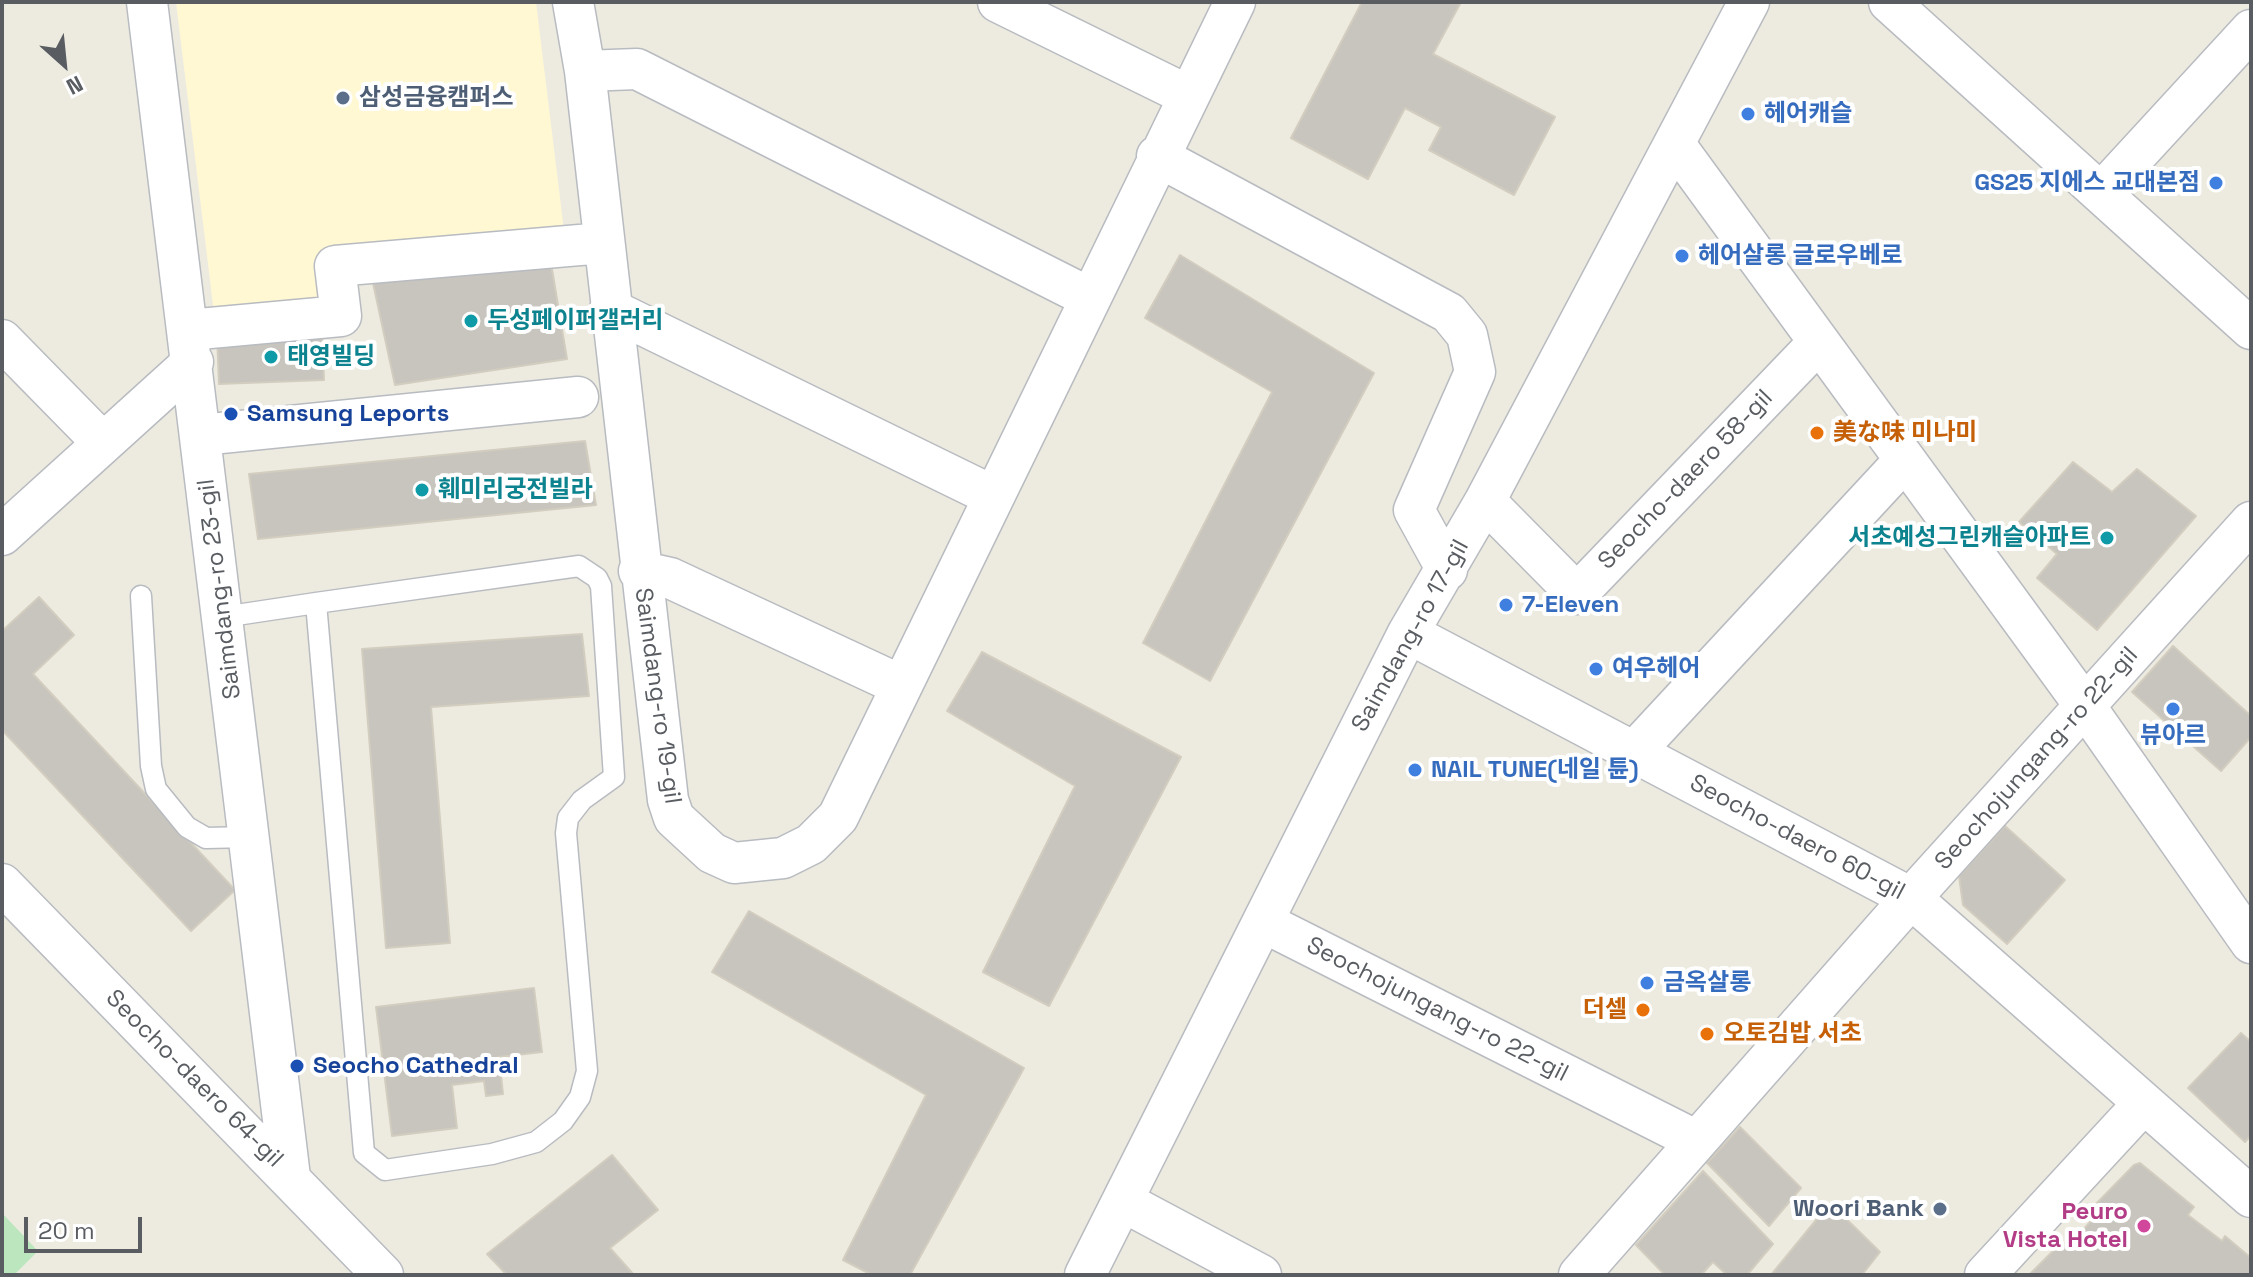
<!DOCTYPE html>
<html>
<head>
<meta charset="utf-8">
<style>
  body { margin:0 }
  #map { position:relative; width:2253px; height:1277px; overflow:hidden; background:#edebe0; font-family:"Space Grotesk",sans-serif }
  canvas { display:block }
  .frame { position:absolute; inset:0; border:4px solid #595d62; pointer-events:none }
  .north { position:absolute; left:24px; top:24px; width:80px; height:80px; -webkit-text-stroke:6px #fff; paint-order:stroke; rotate:153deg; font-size:22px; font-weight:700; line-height:32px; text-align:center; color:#595d62 }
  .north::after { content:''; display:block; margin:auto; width:28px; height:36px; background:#595d62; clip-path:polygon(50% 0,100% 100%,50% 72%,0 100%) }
  .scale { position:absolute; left:24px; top:1217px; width:118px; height:36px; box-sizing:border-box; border:4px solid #595d62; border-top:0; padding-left:10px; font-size:24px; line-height:28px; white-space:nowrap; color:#595d62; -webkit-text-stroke:6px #fff; paint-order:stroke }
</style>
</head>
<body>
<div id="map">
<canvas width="2253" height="1277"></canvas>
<div class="frame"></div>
<div class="north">N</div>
<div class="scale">20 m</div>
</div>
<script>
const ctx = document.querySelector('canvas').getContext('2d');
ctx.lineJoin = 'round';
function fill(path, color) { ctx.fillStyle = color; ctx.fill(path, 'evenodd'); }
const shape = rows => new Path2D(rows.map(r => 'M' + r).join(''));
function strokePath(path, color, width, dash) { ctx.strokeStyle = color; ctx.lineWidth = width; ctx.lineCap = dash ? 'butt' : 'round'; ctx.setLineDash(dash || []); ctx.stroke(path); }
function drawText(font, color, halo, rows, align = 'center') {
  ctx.font = font + ' "Space Grotesk","Noto Sans KR","Noto Sans JP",sans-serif'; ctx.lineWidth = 8; ctx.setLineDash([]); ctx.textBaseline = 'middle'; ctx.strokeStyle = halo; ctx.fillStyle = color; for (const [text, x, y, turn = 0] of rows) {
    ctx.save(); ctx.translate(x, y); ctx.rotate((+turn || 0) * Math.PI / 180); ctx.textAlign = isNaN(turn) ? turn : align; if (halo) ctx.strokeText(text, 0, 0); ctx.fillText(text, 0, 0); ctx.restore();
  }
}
const commercial = shape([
  [176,2,536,2,565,239,315,263,319,308,215,321]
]);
const green = shape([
  [2,1213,38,1251,14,1275,2,1275]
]);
const building = shape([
  [1362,2,1461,2,1433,54,1555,117,1514,195,1429,150,1441,127,1405,108,1368,179,1291,138,1362,2],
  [1180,255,1374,373,1210,681,1143,643,1272,392,1145,318,1180,255],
  [550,257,567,359,395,385,373,283,550,257],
  [322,329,324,380,219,384,217,334,322,329],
  [585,441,596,505,258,539,249,474,585,441],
  [2073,462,2112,492,2137,469,2196,516,2097,630,2037,578,2057,554,2019,522,2073,462],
  [39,597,74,635,33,674,235,890,191,931,2,730,2,631,39,597],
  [582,634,589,696,431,707,450,943,386,948,362,649,582,634],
  [2173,646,2251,716,2251,737,2221,771,2132,692,2173,646],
  [982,652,1181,757,1049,1006,983,972,1075,786,947,711,982,652],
  [2005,826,2065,880,2007,944,1963,905,1959,876,2005,826],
  [749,911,1024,1068,910,1275,872,1275,843,1260,926,1095,712,972,749,911],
  [534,988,542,1052,499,1057,503,1094,486,1096,484,1081,452,1085,457,1128,392,1136,376,1007,534,988],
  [2241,1033,2251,1042,2251,1135,2245,1142,2188,1088,2241,1033],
  [1740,1127,1801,1188,1769,1226,1707,1163,1740,1127],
  [612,1155,658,1210,610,1248,634,1275,507,1275,487,1254,612,1155],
  [2140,1163,2194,1207,2188,1215,2222,1241,2225,1236,2251,1258,2251,1275,2029,1275,2062,1242,2069,1246,2098,1213,2092,1208,2134,1165,2140,1163],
  [1703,1171,1773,1244,1747,1275,1727,1275,1713,1262,1701,1275,1665,1275,1636,1245,1703,1171],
  [1830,1203,1880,1252,1862,1275,1771,1275,1830,1203]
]);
const lane = shape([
  [141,596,151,766,156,789,187,827,206,838,249,837],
  [223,617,316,603,579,566,597,578,601,586,614,777,582,800,568,818,566,833,587,1071,580,1097,563,1121,536,1142,492,1154,385,1170,364,1153,316,603]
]);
const street = shape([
  [147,2,290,1177],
  [573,2,585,71,668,800,674,818,712,853,734,863,783,858,811,844,838,817,1235,2],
  [998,2,1187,95],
  [1889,2,2251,329],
  [585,71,637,69,1090,298],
  [1676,146,2085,706,2251,943],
  [1157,156,1449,313,1467,335,1475,372,1414,510,1447,570],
  [2101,193,2251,30],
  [610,309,993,496],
  [188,330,341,316,335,266,603,243],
  [2,340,103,443],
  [201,435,578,397],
  [1485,501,1577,594,1819,342],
  [2,535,193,362],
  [639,571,670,578,900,685],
  [1408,633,1911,898,2251,1197],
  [1634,752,1905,460],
  [2,884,383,1275],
  [1263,922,1697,1141],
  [1124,1202,1261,1275],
  [1085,1275,1408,633,1485,501,1749,2],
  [1579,1275,1911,898,2251,522],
  [1985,1275,2143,1104]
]);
const markers = [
  [343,98,8,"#5c6f8a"],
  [1748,114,8,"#3f7fe0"],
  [2216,183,8,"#3f7fe0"],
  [1682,256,8,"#3f7fe0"],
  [471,321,8,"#0f9aa8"],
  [271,357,8,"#0f9aa8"],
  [231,414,8,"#1a4fb4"],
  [1817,433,8,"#e8710a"],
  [422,490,8,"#0f9aa8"],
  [2107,538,8,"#0f9aa8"],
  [1506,605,8,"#3f7fe0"],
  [1596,669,8,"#3f7fe0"],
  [2173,709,8,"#3f7fe0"],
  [1415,770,8,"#3f7fe0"],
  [1647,983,8,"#3f7fe0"],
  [1643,1010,8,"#e8710a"],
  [1707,1034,8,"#e8710a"],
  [297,1066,8,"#1a4fb4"],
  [1940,1209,8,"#5c6f8a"],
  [2144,1226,8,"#d1479c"]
];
const serviceNames = [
  ["삼성금융캠퍼스",359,98],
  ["Woori Bank",1924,1209,"right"]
];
const shopNames = [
  ["헤어캐슬",1764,114],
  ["GS25 지에스 교대본점",2200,183,"right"],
  ["헤어살롱 글로우베로",1698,256],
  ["7-Eleven",1522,605],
  ["여우헤어",1612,669],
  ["뷰아르",2173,736,"center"],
  ["NAIL TUNE(네일 튠)",1431,770],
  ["금옥살롱",1663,983]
];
const cultureNames = [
  ["두성페이퍼갤러리",487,321],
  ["태영빌딩",287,357],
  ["훼미리궁전빌라",438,490],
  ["서초예성그린캐슬아파트",2091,538,"right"]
];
const transitNames = [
  ["Samsung Leports",247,414],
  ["Seocho Cathedral",313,1066]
];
const foodNames = [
  ["美な味 미나미",1833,433],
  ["더셀",1627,1010,"right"],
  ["오토김밥 서초",1723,1034]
];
const streetNames = [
  ["Seocho-daero 58-gil",1686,480,-46],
  ["Saimdang-ro 23-gil",220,589,-97],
  ["Saimdang-ro 17-gil",1411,636,-61],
  ["Saimdang-ro 19-gil",657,696,82],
  ["Seochojungang-ro 22-gil",2037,759,-48],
  ["Seocho-daero 60-gil",1797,838,28],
  ["Seochojungang-ro 22-gil",1437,1010,27],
  ["Seocho-daero 64-gil",194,1079,45]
];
const hotelNames = [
  ["Peuro",2128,1212],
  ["Vista Hotel",2128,1240]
];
fill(commercial, '#fff8d3');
fill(green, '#bbe6be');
fill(building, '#c8c5be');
strokePath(building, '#d2cdbf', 2);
strokePath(lane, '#b8bbc0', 23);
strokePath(street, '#b8bbc0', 43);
strokePath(lane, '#fff', 20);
strokePath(street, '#fff', 40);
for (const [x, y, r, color] of markers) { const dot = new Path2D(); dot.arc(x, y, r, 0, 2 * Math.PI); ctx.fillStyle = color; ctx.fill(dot); strokePath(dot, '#fff', 3); }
drawText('bold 24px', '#4e5e75', '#fff', serviceNames, 'left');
drawText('bold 24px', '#366cbe', '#fff', shopNames, 'left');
drawText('bold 24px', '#0d838f', '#fff', cultureNames, 'left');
drawText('bold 24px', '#164399', '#fff', transitNames, 'left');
drawText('bold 24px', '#c56008', '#fff', foodNames, 'left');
drawText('24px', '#595d62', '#fff', streetNames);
drawText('bold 24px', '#b23c85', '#fff', hotelNames, 'right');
</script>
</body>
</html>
